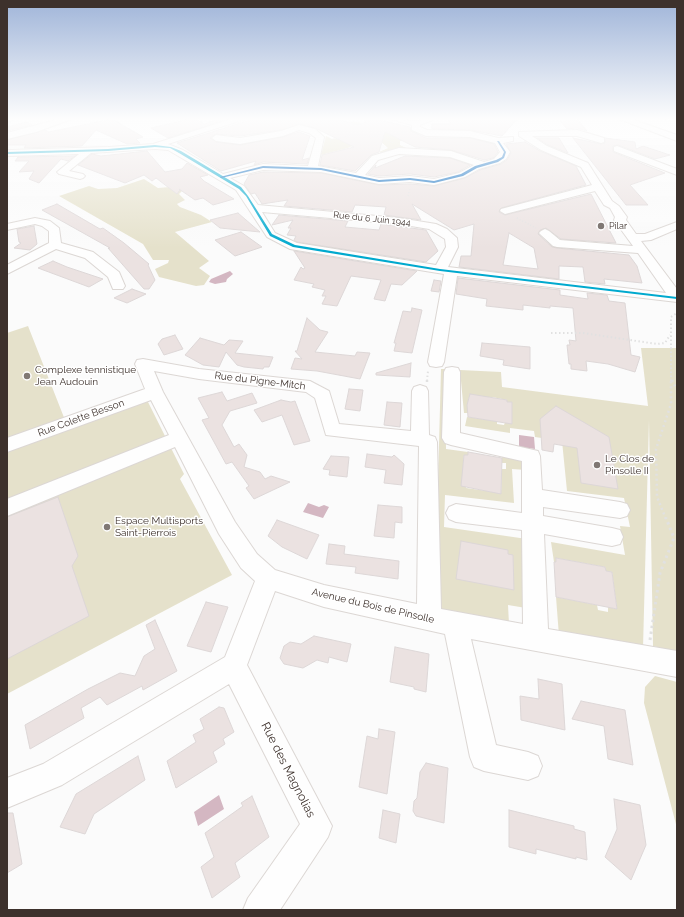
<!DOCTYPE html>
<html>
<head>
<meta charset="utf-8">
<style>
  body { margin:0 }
  #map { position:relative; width:684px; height:917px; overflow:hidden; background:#fbfbfb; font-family:Raleway,sans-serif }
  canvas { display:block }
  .frame { position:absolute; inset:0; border:8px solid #3d312c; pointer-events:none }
</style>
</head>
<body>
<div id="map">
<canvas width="684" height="917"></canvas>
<div class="frame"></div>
</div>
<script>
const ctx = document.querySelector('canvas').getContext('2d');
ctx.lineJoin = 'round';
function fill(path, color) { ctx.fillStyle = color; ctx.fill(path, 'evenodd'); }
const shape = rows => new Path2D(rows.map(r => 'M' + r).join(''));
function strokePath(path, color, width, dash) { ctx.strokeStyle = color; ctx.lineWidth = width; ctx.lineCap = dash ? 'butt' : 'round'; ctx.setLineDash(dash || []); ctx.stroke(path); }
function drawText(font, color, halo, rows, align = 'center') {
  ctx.font = font + ' Raleway,sans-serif'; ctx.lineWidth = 3; ctx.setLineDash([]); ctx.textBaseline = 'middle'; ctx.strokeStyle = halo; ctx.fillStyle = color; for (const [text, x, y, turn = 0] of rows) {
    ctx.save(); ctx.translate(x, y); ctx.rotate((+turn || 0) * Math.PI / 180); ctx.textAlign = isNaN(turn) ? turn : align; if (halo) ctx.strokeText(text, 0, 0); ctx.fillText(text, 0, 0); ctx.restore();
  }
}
const green = shape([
  [354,121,400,132,411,129,419,133,413,137,412,141,400,141,400,145,406,148,383,153,379,152,388,148,380,141,365,140,348,148,321,155,326,136,332,139,353,134,339,127],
  [144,179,158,188,181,186,182,191,179,194,185,200,177,204,180,207,201,215,212,222,175,232,209,261,199,268,210,276,204,285,196,286,159,277,155,269,168,263,169,260,153,260,143,244,59,196,89,186,98,189,117,188],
  [28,326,65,420,7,440,7,333],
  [641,348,677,348,677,652,653,646,649,420,643,648,559,636,556,597,597,605,598,610,608,612,608,607,617,609,612,572,606,571,605,567,556,558,556,562,554,562,551,542,625,555,620,526,630,527,624,498,567,491,562,441,535,437,534,431,510,428,510,433,465,426,467,417,497,421,497,424,504,425,512,402,507,402,507,400,492,397,469,397,468,413,464,413,460,370,501,372,502,387,648,406],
  [441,369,445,369,446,449,468,452,468,455,464,455,463,467,466,488,501,493,502,469,506,469,506,463,502,463,502,457,524,459,526,470,512,469,514,503,445,495,444,527,527,539,526,608,508,605,509,624,445,613,437,607,435,597],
  [144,401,148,402,184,474,180,479,232,575,7,694,7,450],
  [655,676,677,682,677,828,644,703,645,687]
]);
const water = shape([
  [230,271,233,274,227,279,226,282,215,284,209,282,211,279],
  [519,435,534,437,535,449,519,447],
  [308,503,319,507,324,505,329,507,323,518,303,512],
  [219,795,224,809,198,826,194,812]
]);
const building = shape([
  [112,119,143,137,136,139,140,143,127,144,96,130,82,146,24,148,26,145,7,145,7,140,45,130,49,132,112,119],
  [190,119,197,119,204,124,219,119,225,120,168,138,151,128,190,119],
  [253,119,335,119,358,125,366,122,363,119,374,119,410,127,411,131,426,138,470,138,494,144,498,152,493,158,484,160,451,150,415,147,385,132,379,152,371,155,355,171,320,165,322,155,354,147,315,128,299,124,281,130,240,136,216,134,210,138,216,142,240,145,283,137,299,132,310,136,302,160,309,158,307,164,263,162,254,165,256,161,221,171,177,143,253,119],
  [448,119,517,119,502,136,470,130,432,129,432,124,451,124,448,119],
  [578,120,587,131,577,128,567,129,560,121,578,120],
  [27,122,32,125,7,131,7,127,27,122],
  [537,138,559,138,568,153,548,145,537,138],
  [573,138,601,144,605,143,605,138,635,142,636,149,643,146,670,155,655,159,618,145,613,146,613,152,665,173,630,185,648,205,626,205,573,138],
  [525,142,540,151,576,166,586,185,501,208,499,212,505,215,591,194,616,243,561,239,546,228,540,230,538,234,552,247,557,248,629,255,637,266,642,283,604,279,605,284,585,282,583,267,559,266,559,279,459,267,461,256,471,256,474,224,454,230,412,204,421,220,384,215,386,207,355,205,352,212,284,206,288,200,262,204,255,193,251,194,244,184,249,175,263,172,321,173,379,185,410,184,434,186,465,178,480,170,501,164,507,160,511,153,506,144,525,142],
  [509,233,534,248,538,269,503,265,509,233],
  [147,151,165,172,182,169,187,163,208,175,200,177,204,181,234,199,213,205,203,198,195,200,179,189,180,190,177,194,156,178,152,181,144,175,125,183,78,165,92,154,101,156,147,151],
  [75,156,68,161,61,159,39,183,29,179,34,171,19,172,29,161,15,161,18,157,75,156],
  [405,156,450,158,470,165,458,172,434,177,410,174,379,176,368,174,376,165,375,168,405,156],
  [57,204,100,229,103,228,124,243,149,264,148,265,155,280,149,289,144,289,108,248,110,248,42,210,57,204],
  [238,213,260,232,220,228,210,220,238,213],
  [279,215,348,221,345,227,379,230,381,224,426,230,438,251,426,262,297,242,294,240,296,236,287,235,291,228,288,228,293,220,272,225,279,215],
  [34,226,37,244,30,250,14,248,21,243,19,242,17,229,34,226],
  [241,232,262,247,235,256,215,240,241,232],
  [294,251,417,271,402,285,391,284,385,301,374,299,381,280,351,276,337,306,322,304,326,296,322,296,325,290,312,287,314,284,294,280,301,267,303,269,305,268,294,251],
  [53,261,67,267,103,279,89,287,38,268,53,261],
  [458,278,560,290,560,295,588,299,587,293,607,295,609,301,625,303,631,355,640,357,635,372,608,364,586,361,587,371,571,369,571,364,569,364,567,345,570,345,569,340,576,341,573,308,550,306,550,308,523,305,523,310,486,306,487,299,456,294,458,278],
  [434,280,441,281,439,292,431,291,434,280],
  [132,289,146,294,127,303,114,298,132,289],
  [412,308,422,310,412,353,394,351,396,343,394,343,403,311,411,312,412,308],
  [307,318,320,330,328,332,315,352,355,356,357,352,370,353,360,379,317,371,291,369,295,358,302,359,295,351,297,351,307,318],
  [175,335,183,349,164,355,158,344,162,339,175,335],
  [200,338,224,345,229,340,243,341,235,353,273,357,269,367,264,367,263,369,244,367,237,365,226,352,219,367,203,365,185,355,200,338],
  [482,343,530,347,530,369,503,365,504,360,480,356,482,343],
  [411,363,410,377,376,375,376,373,411,363],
  [349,389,363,390,360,411,345,409,349,389],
  [222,392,227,401,252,393,257,403,230,411,222,425,234,447,239,444,247,455,244,467,260,472,265,479,271,476,290,482,254,499,246,488,249,486,232,462,226,464,202,420,209,418,198,398,222,392],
  [470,394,507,400,507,402,512,402,512,424,468,417,467,405,470,394],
  [281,400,291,402,295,401,310,441,294,445,282,415,262,422,254,410,281,400],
  [387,402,402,403,400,427,384,425,387,402],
  [556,406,609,437,618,489,581,483,577,448,554,444,553,452,542,450,540,419,556,406],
  [468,452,502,458,501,494,461,486,464,455,468,455,468,452],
  [367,454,392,457,394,455,404,464,402,485,384,483,386,470,365,467,367,454],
  [331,456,349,457,347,477,329,475,330,470,323,469,331,456],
  [58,497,78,556,72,566,89,616,7,659,7,517,58,497],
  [378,505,402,507,402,523,395,522,394,538,374,536,378,505],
  [277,520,319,535,307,559,282,547,268,536,277,520],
  [461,541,508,550,508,554,513,555,514,590,456,579,461,541],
  [329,544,345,546,344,554,399,561,398,579,355,573,356,567,326,564,329,544],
  [556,558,605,567,606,571,612,572,617,609,556,597,554,562,556,562,556,558],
  [206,602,228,607,211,652,187,646,206,602],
  [155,620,177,671,143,690,142,686,107,705,100,697,81,708,84,718,30,749,25,725,88,689,120,673,135,676,144,656,155,649,146,625,155,620],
  [314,636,351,644,347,662,329,657,328,663,317,660,303,668,284,664,280,658,284,646,290,642,301,644,314,636],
  [395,647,429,654,426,692,414,689,414,687,390,682,395,647],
  [538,679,562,684,565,730,521,720,520,696,539,699,538,679],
  [581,701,625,710,633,765,608,759,604,726,572,719,581,701],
  [219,707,224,708,234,732,223,739,225,744,213,752,217,762,176,788,167,761,196,742,193,735,204,729,200,719,219,707],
  [379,729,395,732,387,794,359,787,367,736,378,739,379,729],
  [138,756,145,780,94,814,85,834,60,827,76,794,138,756],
  [426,763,448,768,444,823,416,816,413,811,414,801,417,798,420,772,426,763],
  [252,796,269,837,235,863,240,877,212,898,201,867,214,857,205,833,243,806,241,803,252,796],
  [614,799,640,805,646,845,631,880,605,857,617,829,614,799],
  [383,810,400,814,396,843,379,838,383,810],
  [509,810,574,826,574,829,585,832,587,860,576,857,576,859,536,849,536,854,509,847,509,810],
  [7,813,13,813,22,864,7,873,7,813]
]);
const pathFar4 = shape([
  [665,120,675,119],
  [372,137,381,134,380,131],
  [330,140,354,135,382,137],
  [393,143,382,137,408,131],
  [204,154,223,150]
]);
const pathFar3 = shape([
  [408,196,410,188],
  [517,218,536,228]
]);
const pathFar2 = shape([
  [551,333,583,333,657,344,665,343,670,335],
  [427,381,428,371],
  [671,381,671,317,677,313]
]);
const pathFar1 = shape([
  [672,380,677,390],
  [427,382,427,380],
  [666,519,657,497,656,449,671,404,671,380]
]);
const path = shape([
  [650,640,660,573,674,538,666,518]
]);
const minor = shape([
  [7,119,14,119,7,123,7,119],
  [59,119,72,119,36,132,7,139,7,133,59,119],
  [232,119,245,119,168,144,183,150,223,174,263,164,308,166,316,138,309,133,299,130,283,136,240,144,216,141,212,138,216,135,240,138,281,131,299,125,315,129,324,137,318,166,356,173,372,156,399,148,451,151,484,162,494,159,500,152,495,143,470,137,426,136,412,130,412,125,391,119,414,121,435,119,420,125,420,127,427,130,470,131,498,138,513,137,513,141,503,143,510,152,506,159,500,163,479,169,465,177,434,185,410,182,379,184,321,172,263,170,230,178,244,186,258,205,399,218,436,224,447,229,457,238,458,247,448,267,666,293,638,253,557,247,553,246,541,235,539,233,541,231,545,229,549,231,560,240,633,246,614,220,615,217,610,208,604,205,595,191,505,214,500,211,501,209,592,185,581,167,541,150,519,136,519,132,577,130,604,138,604,142,601,143,577,136,532,136,547,146,588,163,612,201,619,206,627,217,626,220,636,234,645,234,677,222,677,229,651,240,641,241,677,289,677,302,457,276,444,362,442,366,436,367,430,366,428,362,444,274,290,249,267,237,236,190,168,150,155,149,91,153,69,171,83,174,85,176,83,178,80,179,59,174,57,172,79,154,7,156,7,150,108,147,153,144,232,119],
  [399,154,450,157,474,165,459,173,434,179,410,176,379,178,365,175,378,160,399,154],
  [262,212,399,224,429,229,445,239,446,247,436,265,297,243,275,233,262,212],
  [619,119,631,119,677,135,677,141,619,119],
  [617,146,677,169,677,175,614,151,614,147,617,146],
  [35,218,50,221,59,228,61,243,93,252,119,272,125,286,123,289,113,289,108,277,85,258,56,249,7,274,7,265,49,243,49,231,42,226,35,224,7,230,7,224,35,218],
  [143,359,199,369,310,381,329,391,339,424,411,431,412,391,414,387,420,385,426,387,428,391,429,435,435,437,437,442,441,609,523,624,522,530,456,522,449,519,446,513,449,507,456,504,522,513,522,461,451,445,445,443,442,438,444,372,446,368,452,367,458,368,460,372,460,433,538,451,540,456,542,490,620,502,627,504,630,510,627,516,620,518,543,507,543,516,612,528,620,530,623,537,620,544,612,546,544,534,548,629,677,651,677,677,471,639,496,745,528,752,538,756,542,766,538,776,528,780,484,771,474,767,470,757,445,634,324,607,275,591,247,665,332,826,328,837,280,910,243,910,248,898,300,824,229,684,62,785,7,808,7,778,43,764,225,657,255,581,241,568,219,534,175,447,7,516,7,499,169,435,151,400,7,452,7,438,145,389,135,364,137,360,143,359],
  [154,371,199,379,306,392,315,398,326,435,419,446,417,604,324,585,275,570,257,554,235,522,163,392,154,371]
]);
const bus1 = shape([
  [155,145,171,147,181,151,241,187,248,196,272,234,295,245,440,269,677,297,677,299,440,271,293,247,270,236,246,196,239,189,179,153,170,148,155,147,108,151,7,154,7,152,108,149,155,145]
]);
const bus2 = shape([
  [497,141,499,141,506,152,504,158,498,162,477,168,463,176,434,183,410,180,379,182,321,170,263,168,221,178,220,177,263,166,321,168,379,180,410,178,434,181,461,174,475,166,496,160,502,157,504,152,497,141]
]);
const markers = [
  [601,226,4,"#807874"],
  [27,376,4,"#807874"],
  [597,465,4,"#807874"],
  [107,527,4,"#807874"]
];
const farStreetnames = [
  ["Rue du 6 Juin 1944",372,219,6]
];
const farPoinames = [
  ["Pilar",609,226]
];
const poiNames = [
  ["Complexe tennistique",35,370],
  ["Jean Audouin",35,382],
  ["Le Clos de",605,459],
  ["Pinsolle II",605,471],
  ["Espace Multisports",115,521],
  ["Saint-Pierrois",115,533]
];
const streetNames = [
  ["Rue du Pigne-Mitch",260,381,7],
  ["Rue Colette Besson",81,418,-20],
  ["Avenue du Bois de Pinsolle",373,606,13]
];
const nearStreetnames = [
  ["Rue des Magnolias",288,770,63]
];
fill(green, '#e5e1cb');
fill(water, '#d4b7c2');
fill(building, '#ebe2e1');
strokePath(building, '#ddd7d7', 1);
strokePath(minor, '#dcd7d4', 2);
strokePath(pathFar4, '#e1e1e1', 1, [1, 1.5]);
strokePath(pathFar3, '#e1e1e1', 1.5, [1, 2]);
strokePath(pathFar2, '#e1e1e1', 2, [1.5, 2.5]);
strokePath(pathFar1, '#e1e1e1', 2.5, [2, 3]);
strokePath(path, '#e1e1e1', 3, [2.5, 3.5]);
fill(minor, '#fefefe');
fill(bus1, '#00a9ce');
fill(bus2, '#0065bd');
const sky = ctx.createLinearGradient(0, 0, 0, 248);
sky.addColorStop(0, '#a0b5d9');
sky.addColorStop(0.48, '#fdfdfd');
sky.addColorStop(1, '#fdfdfd00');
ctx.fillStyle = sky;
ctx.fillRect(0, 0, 684, 248);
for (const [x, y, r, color] of markers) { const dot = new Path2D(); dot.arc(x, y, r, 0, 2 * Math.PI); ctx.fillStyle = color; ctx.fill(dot); strokePath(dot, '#fff', 1.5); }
drawText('9px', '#3d312c', '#fff', farStreetnames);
drawText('9px', '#3d312c', '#fff', farPoinames, 'left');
drawText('10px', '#3d312c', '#fff', poiNames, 'left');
drawText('10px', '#3d312c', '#fff', streetNames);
drawText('12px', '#3d312c', '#fff', nearStreetnames);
</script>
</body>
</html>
